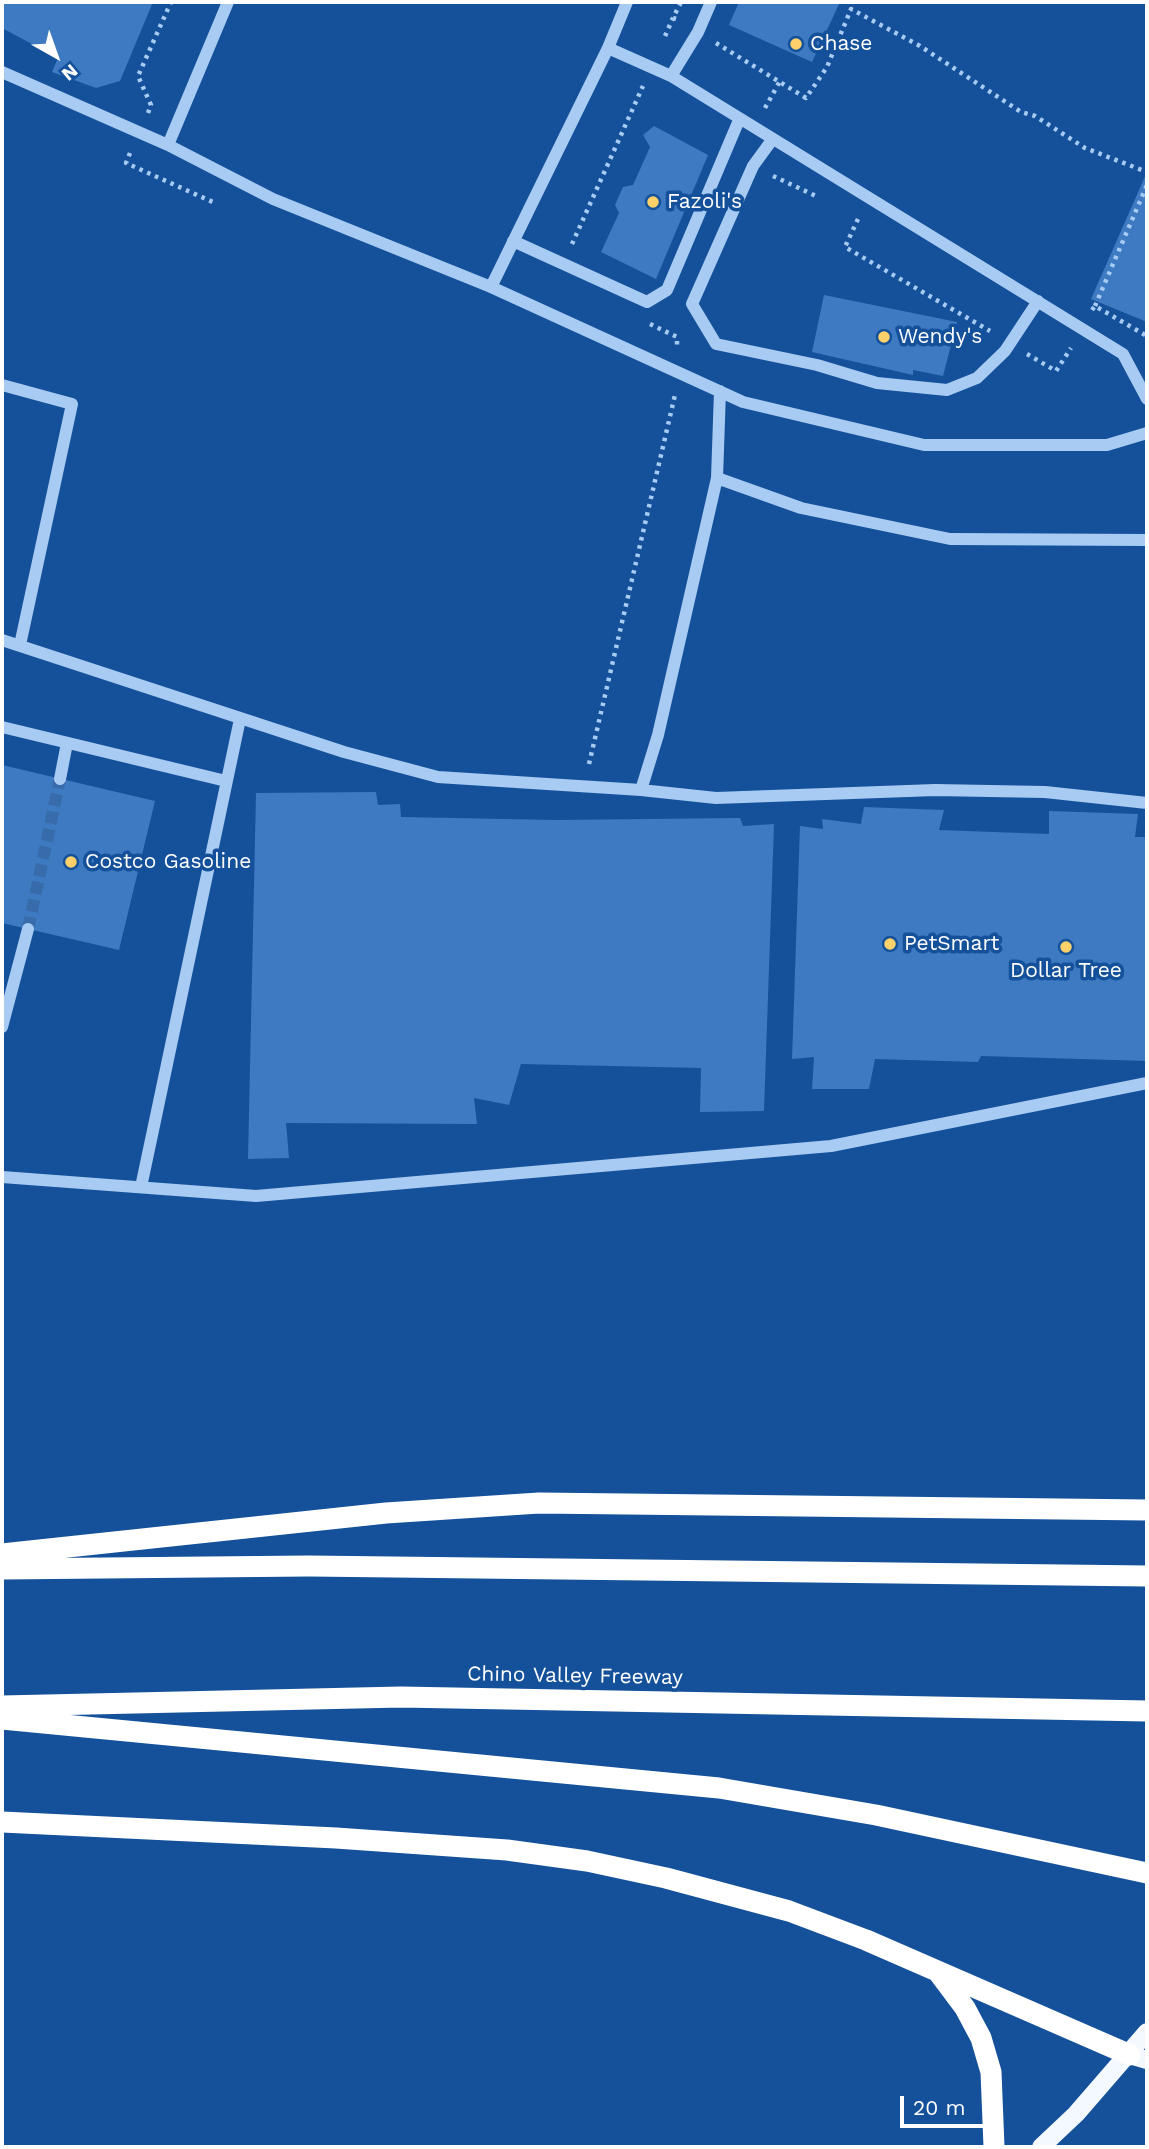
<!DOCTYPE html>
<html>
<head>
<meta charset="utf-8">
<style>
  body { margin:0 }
  #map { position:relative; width:1149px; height:2149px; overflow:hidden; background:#14519a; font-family:"Work Sans",sans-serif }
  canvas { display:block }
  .frame { position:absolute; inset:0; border:4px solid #fff; pointer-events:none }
  .north { position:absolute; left:21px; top:21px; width:70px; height:70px; -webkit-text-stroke:5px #14519a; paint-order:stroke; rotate:140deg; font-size:19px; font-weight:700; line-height:28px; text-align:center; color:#fff }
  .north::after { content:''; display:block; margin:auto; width:24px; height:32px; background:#fff; clip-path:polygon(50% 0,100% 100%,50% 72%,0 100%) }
  .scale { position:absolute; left:900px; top:2096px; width:100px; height:32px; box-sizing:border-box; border:4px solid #fff; border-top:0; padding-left:9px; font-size:21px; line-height:24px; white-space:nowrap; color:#fff; -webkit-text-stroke:5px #14519a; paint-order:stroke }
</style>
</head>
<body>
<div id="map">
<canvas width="1149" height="2149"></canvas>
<div class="frame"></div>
<div class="north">N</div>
<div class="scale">20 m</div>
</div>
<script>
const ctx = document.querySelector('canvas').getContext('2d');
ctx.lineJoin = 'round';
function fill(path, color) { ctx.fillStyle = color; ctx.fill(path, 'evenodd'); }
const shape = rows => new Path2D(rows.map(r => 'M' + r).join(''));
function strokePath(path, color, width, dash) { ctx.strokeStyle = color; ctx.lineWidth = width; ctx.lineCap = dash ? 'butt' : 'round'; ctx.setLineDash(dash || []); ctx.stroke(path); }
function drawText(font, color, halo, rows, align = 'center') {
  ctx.font = font + ' "Work Sans",sans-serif'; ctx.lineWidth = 7; ctx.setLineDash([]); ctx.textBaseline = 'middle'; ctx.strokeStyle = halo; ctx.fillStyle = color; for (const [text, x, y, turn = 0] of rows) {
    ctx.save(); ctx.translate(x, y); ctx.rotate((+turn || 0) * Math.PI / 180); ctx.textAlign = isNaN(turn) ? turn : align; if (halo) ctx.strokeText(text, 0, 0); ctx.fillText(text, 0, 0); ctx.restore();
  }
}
const building = shape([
  [2,2,153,2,120,81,96,88,52,72,58,58,2,28],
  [739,2,840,2,812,62,729,25],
  [654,126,708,155,656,279,601,252,619,213,615,205,623,187,633,185,650,147,643,135],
  [1147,172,1147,322,1091,299],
  [824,295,957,322,943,376,913,370,913,375,812,352],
  [2,765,155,801,119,950,2,923],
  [376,792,378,805,400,804,401,817,556,820,740,818,743,826,774,824,764,1111,700,1112,701,1068,521,1064,509,1105,474,1098,477,1124,286,1123,289,1158,248,1159,256,793],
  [864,807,944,810,939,830,1049,834,1049,811,1138,814,1135,837,1147,837,1147,1061,981,1056,978,1062,875,1059,869,1089,812,1089,814,1057,792,1059,800,826,823,829,822,819,861,824]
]);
const minorTunnel = shape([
  [28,929,60,779]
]);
const path = shape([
  [676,19,673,18,681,2],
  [665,36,673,18],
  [716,43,806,98,827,67,851,9,920,46,1021,112,1035,116,1085,148,1147,172],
  [765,108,780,81],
  [148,113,151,105,138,76,171,2],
  [130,153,126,163,215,203],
  [773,176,816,196],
  [858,219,845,247,990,331],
  [572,244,643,86],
  [1095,306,1147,185],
  [1092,310,1095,306,1147,336],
  [650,324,677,337,677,348],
  [1027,354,1056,371,1071,348],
  [589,764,675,395]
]);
const minor = shape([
  [608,48,627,2],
  [2,72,168,145,273,199,491,287,743,402,924,445,1107,445,1147,433],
  [671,76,698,32,711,2],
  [772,140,753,166,692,304,716,344,817,365,877,383,947,390,977,378,1005,351,1038,301],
  [168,145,228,2],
  [513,241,647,302,667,290,739,120],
  [491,287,608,48,671,76,1123,354,1147,399],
  [2,385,72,404,20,645],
  [717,478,801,508,950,539,1147,540],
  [2,640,344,752,438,777,641,790,658,735,717,478,720,391],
  [2,727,226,781],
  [60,779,67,743],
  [641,790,716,798,935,790,1045,792,1147,803],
  [2,1027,28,929],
  [2,1177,256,1196,831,1146,1147,1083],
  [141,1187,240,719]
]);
const major = shape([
  [1130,2055,1147,2060],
  [1041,2147,1076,2114,1147,2032]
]);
const highway = shape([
  [2,1554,386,1513,539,1503,1147,1510],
  [2,1569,309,1566,1147,1576],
  [2,1706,401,1697,1147,1711],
  [2,1719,719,1788,876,1815,1147,1873],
  [2,1822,336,1838,507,1850,587,1861,666,1878,789,1911,866,1940,1130,2055],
  [938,1972,965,2008,981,2038,991,2072,994,2147]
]);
const markers = [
  [796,44,7,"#ffd16a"],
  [653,202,7,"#ffd16a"],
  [884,337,7,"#ffd16a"],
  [71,862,7,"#ffd16a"],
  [890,944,7,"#ffd16a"],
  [1066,947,7,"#ffd16a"]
];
const poiNames = [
  ["Chase",810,44],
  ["Fazoli's",667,202],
  ["Wendy's",898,337],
  ["Costco Gasoline",85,862],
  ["PetSmart",904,944],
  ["Dollar Tree",1066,971,"center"]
];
const streetNames = [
  ["Chino Valley Freeway",575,1676,1]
];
fill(building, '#3d7ac1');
strokePath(minorTunnel, '#376ba9', 12, [12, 6]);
strokePath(path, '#a8cbf3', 4.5, [3.5, 5]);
strokePath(minor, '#a8cbf3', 12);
strokePath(major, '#f4f9ff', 18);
strokePath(highway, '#fff', 21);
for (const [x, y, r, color] of markers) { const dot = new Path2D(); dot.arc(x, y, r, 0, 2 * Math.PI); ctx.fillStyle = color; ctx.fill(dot); strokePath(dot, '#14519a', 2.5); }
drawText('21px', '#fff', '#14519a', poiNames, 'left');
drawText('21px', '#fff', '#14519a', streetNames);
</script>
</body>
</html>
